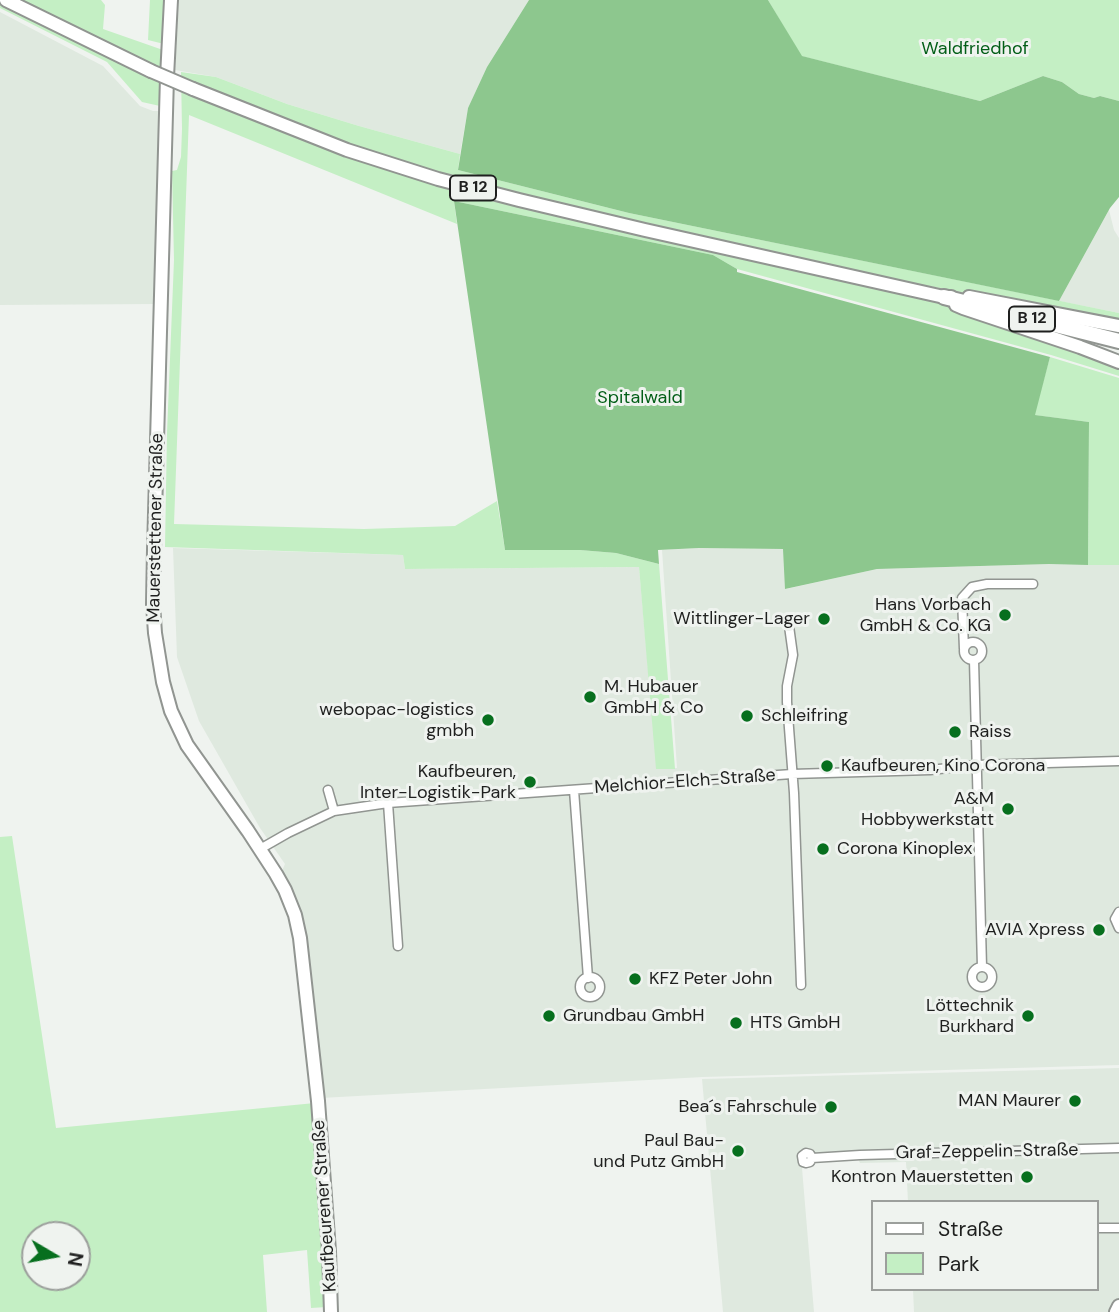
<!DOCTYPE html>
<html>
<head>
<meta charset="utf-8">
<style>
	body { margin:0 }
	#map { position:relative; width:1119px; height:1312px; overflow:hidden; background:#eff3ef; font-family:"DM Sans",sans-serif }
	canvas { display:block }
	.legend { position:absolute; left:871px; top:1200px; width:228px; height:91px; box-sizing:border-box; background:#eff3ef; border:2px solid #9c9f9c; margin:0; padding:9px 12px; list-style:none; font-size:21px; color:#1f201f }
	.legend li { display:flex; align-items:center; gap:14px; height:35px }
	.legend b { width:35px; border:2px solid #9c9f9c }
	.north { position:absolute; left:21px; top:1221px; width:70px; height:70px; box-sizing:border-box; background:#eff3ef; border:2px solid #9c9f9c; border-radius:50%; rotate:100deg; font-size:19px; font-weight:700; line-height:28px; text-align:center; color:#1f201f }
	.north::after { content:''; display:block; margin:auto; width:24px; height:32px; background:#076f1e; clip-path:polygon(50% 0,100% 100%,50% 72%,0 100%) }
</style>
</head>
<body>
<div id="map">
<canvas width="1119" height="1312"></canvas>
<ul class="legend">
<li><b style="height:9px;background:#fff"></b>Straße</li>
<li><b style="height:19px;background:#c4efc4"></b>Park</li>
</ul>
<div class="north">N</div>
</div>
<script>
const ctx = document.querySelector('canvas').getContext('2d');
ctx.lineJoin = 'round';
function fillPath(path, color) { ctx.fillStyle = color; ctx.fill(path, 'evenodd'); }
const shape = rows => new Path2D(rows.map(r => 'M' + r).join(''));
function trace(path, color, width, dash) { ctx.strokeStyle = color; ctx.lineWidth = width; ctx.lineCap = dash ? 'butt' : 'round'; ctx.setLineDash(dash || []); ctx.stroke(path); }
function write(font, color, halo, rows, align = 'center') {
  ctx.font = font + ' "DM Sans",sans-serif'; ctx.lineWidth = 6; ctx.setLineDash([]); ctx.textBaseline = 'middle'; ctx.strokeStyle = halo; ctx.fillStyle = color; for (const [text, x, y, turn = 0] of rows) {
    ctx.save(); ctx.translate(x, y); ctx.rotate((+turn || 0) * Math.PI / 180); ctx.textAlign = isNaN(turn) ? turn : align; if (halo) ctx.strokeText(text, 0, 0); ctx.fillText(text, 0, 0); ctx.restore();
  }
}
const built = shape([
	[179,0,529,0,487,67,468,108,460,154,359,126,287,104,216,77,175,70],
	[0,12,103,66,140,106,153,111,161,111,155,304,0,305],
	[1109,210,1114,230,1119,238,1119,313,1059,301],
	[173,548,403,555,405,569,639,567,657,769,677,768,662,550,699,548,784,549,786,589,877,569,1049,564,1119,565,1119,1065,703,1077,321,1098,290,887,282,871,285,864,260,828,199,721,177,657],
	[1119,1068,1119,1299,1113,1312,914,1312,913,1289,1096,1289,1096,1202,908,1202,906,1162,860,1163,857,1157,815,1159,811,1167,802,1168,814,1312,723,1312,702,1079]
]);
const green = shape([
	[18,0,101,0,105,5,103,29,163,50,160,106,142,102,107,62,0,8,0,1,150,75,152,64,112,47],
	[150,0,167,0,164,44,148,40],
	[768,0,1119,0,1119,101,1100,96,1094,98,1079,94,1062,82,1043,76,980,101,801,56],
	[181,72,216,77,287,104,359,126,460,154,458,170,629,213,1119,313,1119,322,918,284,749,249,346,153,802,270,943,303,962,312,1119,364,1119,376,1051,355,737,269,713,255,454,201,457,224,189,115,174,524,364,529,455,526,497,501,505,550,580,550,616,553,659,564,675,769,656,769,639,567,405,569,403,555,165,547,167,433,174,260,172,171,177,170,181,157,182,129],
	[1050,357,1119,378,1119,565,1088,565,1089,422,1034,415],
	[12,836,56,1128,315,1103,327,1307,311,1308,307,1250,263,1255,267,1312,0,1312,0,837],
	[35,1235,77,1235,77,1277,35,1277]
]);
const forest = shape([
	[529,0,768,0,802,56,980,101,1043,76,1062,82,1079,94,1094,98,1100,96,1119,101,1119,197,1110,208,1059,301,629,213,458,170,468,108,487,67],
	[454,201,713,255,737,269,737,272,1050,357,1035,415,1089,422,1088,565,1049,564,877,569,785,589,783,549,699,548,658,550,659,564,616,553,580,550,505,550]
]);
const street = shape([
	[789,626,793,655,787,686,787,702,794,793,801,985],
	'964 651a9 9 0 1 1 18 0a9 9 0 1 1-18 0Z',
	[964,649,962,598,972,587,987,584,1033,584],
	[974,660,982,967],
	[328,790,334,811],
	[574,790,588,978],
	[388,803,398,946],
	[260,849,288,833,334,811,388,803,792,774,930,770,976,765,1119,761],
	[1119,912,1115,919,1119,928],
	'972 977a10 10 0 1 1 20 0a10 10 0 1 1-20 0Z',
	'580 987a10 10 0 1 1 20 0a10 10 0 1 1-20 0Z',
	[812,1158,810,1154,806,1153,802,1156,803,1162,806,1163,810,1162,812,1158,860,1155,1119,1148],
	[1096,1228,1119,1228]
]);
const secondary = shape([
	[171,0,167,77,154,550,153,604,155,633,163,682,171,711,187,745,248,831,276,874,285,890,295,915,300,938,318,1101,329,1251,331,1312],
	[1116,1312,1119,1306]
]);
const primary = shape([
	[6,0,151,71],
	[193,89,347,150,438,179,519,200,645,230,944,297,951,297],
	[969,297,1119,326],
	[956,305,963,308,1080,347,1119,362]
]);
const highway = shape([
	[944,297,1119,341]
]);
const primaryBridge = shape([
	[151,71,193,89]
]);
const markers = [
	[1005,615,7,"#076f1e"],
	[824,619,7,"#076f1e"],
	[590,697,7,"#076f1e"],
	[747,716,7,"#076f1e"],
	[488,720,7,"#076f1e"],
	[955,732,7,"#076f1e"],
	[827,766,7,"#076f1e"],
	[530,782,7,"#076f1e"],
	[1008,809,7,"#076f1e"],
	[823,849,7,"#076f1e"],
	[1099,930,7,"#076f1e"],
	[635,979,7,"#076f1e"],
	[549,1016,7,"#076f1e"],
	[1028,1016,7,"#076f1e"],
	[736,1023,7,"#076f1e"],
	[1075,1101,7,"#076f1e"],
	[831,1107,7,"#076f1e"],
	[738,1151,7,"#076f1e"],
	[1027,1177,7,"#076f1e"]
];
const shields = [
	[473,188,46],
	[1032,319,46]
];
const shieldNames = [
	["B 12",473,188],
	["B 12",1032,319]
];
const parkNames = [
	["Waldfriedhof",975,49],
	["Spitalwald",640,398]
];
const streetNames = [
	["Mauerstettener Straße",156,528,-89],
	["Melchior-Elch-Straße",685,782,-4],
	["Graf-Zeppelin-Straße",987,1152,-1],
	["Kaufbeurener Straße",325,1206,-94]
];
const poiNames = [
	["Hans Vorbach",991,605],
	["GmbH & Co. KG",991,626],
	["Wittlinger-Lager",810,619],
	["M. Hubauer",604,687,"left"],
	["GmbH & Co",604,708,"left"],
	["webopac-logistics",474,710],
	["gmbh",474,731],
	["Schleifring",761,716,"left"],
	["Raiss",969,732,"left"],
	["Kaufbeuren, Kino Corona",841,766,"left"],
	["Kaufbeuren,",516,772],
	["Inter-Logistik-Park",516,793],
	["A&M",994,799],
	["Hobbywerkstatt",994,820],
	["Corona Kinoplex",837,849,"left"],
	["AVIA Xpress",1085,930],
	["KFZ Peter John",649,979,"left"],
	["Löttechnik",1014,1006],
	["Burkhard",1014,1027],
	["Grundbau GmbH",563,1016,"left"],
	["HTS GmbH",750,1023,"left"],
	["MAN Maurer",1061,1101],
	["Bea´s Fahrschule",817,1107],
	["Paul Bau-",724,1141],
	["und Putz GmbH",724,1162],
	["Kontron Mauerstetten",1013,1177]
];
fillPath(built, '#dfe9df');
fillPath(green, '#c4efc4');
fillPath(forest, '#8dc78e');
trace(street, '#919591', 11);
trace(secondary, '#919591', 16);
trace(primary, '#919591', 16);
trace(highway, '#919591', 18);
trace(street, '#fff', 8);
trace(secondary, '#fff', 12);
trace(primary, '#fff', 12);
trace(highway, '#fff', 14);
trace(primaryBridge, '#919591', 16, []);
trace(primaryBridge, '#fff', 12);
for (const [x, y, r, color] of markers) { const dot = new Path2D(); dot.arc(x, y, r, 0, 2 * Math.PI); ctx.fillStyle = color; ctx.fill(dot); trace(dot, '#eff3ef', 2.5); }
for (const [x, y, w] of shields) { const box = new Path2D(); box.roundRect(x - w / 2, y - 12.5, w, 25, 5); ctx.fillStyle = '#eff3ef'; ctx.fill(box); trace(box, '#1f201f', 2); }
write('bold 16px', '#1f201f', null, shieldNames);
write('18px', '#025e17', '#eff3ef', parkNames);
write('18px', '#1f201f', '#eff3ef', streetNames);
write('18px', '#1f201f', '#eff3ef', poiNames, 'right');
</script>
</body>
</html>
